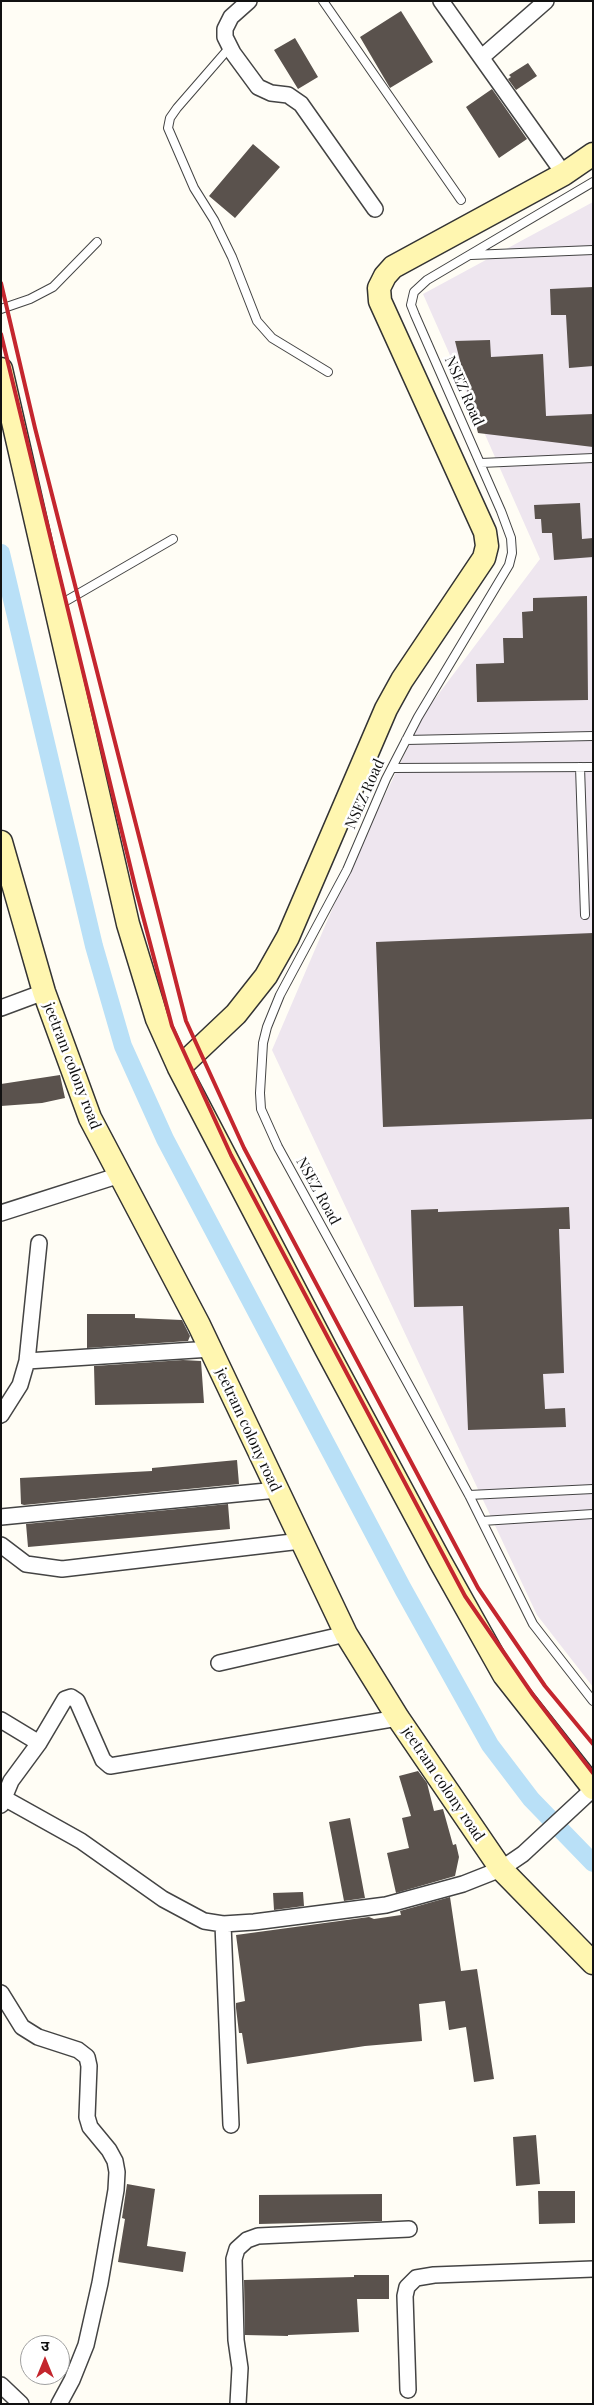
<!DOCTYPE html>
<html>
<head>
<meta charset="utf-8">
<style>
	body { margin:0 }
	#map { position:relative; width:594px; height:2405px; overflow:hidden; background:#fffdf5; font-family:"Playfair Display","Noto Sans Devanagari",serif }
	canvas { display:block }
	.frame { position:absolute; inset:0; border:2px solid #111; pointer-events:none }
	.north { position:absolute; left:20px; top:2335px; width:50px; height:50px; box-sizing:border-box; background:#fff; border:1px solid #a0a0a0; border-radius:50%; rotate:0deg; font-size:14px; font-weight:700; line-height:20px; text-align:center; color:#111 }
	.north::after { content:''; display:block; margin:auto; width:18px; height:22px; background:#c4262e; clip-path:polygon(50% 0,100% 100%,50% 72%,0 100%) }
</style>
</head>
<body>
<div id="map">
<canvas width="594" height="2405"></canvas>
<div class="frame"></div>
<div class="north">उ</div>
</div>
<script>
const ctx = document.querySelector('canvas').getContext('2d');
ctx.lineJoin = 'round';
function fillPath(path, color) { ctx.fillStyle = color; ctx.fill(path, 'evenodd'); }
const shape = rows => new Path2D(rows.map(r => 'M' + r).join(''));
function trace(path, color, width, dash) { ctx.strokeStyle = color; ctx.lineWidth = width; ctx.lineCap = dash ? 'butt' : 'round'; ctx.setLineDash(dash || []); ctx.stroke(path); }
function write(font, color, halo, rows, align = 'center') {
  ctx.font = font + ' "Playfair Display",serif'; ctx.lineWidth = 5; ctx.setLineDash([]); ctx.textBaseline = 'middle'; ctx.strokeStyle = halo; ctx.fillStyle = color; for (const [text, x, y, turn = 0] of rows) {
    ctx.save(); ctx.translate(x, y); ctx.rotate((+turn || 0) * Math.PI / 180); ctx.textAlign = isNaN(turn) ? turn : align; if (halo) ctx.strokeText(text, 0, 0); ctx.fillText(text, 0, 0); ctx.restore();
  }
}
const industrial = shape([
	[593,202,593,1687,537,1615,272,1050,349,870,425,712,540,559,423,294]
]);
const canal = shape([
	[1,553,94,946,123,1046,165,1139,403,1589,490,1745,531,1799,593,1863]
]);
const building = shape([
	[401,11,433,62,390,88,360,37],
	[295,38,318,77,298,89,274,50],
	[528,63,537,76,516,90,508,79,511,77,509,75],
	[492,89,527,139,499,158,466,107],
	[253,144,280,167,235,218,209,196],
	[593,287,593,366,569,368,566,315,551,315,550,289],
	[490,340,491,357,543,354,546,416,593,414,593,447,478,433,455,341],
	[580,503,582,539,593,538,593,557,554,560,552,533,542,533,541,519,535,519,534,505],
	[587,596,588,700,477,702,476,664,504,663,503,638,523,638,522,612,533,611,533,598],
	[593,933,593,1119,383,1127,376,942],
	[60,1075,65,1098,42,1103,1,1106,1,1084],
	[569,1207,570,1229,559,1229,564,1373,543,1374,545,1409,565,1408,566,1427,468,1430,463,1306,414,1307,411,1210,438,1209,438,1212],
	[87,1314,135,1314,135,1318,182,1320,190,1336,188,1341,87,1348],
	[183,1360,201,1361,204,1403,95,1405,94,1366],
	[237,1460,239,1484,24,1505,21,1504,20,1478,152,1471,152,1468],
	[228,1504,230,1529,28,1547,26,1524],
	[418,1771,427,1783,434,1811,443,1809,453,1845,456,1844,459,1857,455,1876,396,1893,387,1853,409,1848,402,1818,411,1816,399,1776],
	[350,1818,365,1898,344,1901,329,1822],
	[303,1892,304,1906,274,1910,273,1893],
	[450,1897,461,1971,477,1969,494,2079,474,2082,466,2027,449,2030,445,2001,419,2004,422,2041,365,2046,247,2064,242,2033,239,2033,236,2008,236,2003,245,2001,236,1935,369,1917,374,1919,401,1915,400,1911],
	[536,2135,540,2184,516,2186,513,2137],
	[127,2184,155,2189,147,2246,186,2252,183,2272,118,2262,125,2219,122,2218],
	[538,2191,575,2191,575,2223,539,2224],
	[382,2194,382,2221,259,2224,259,2195],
	[354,2275,389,2275,389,2299,357,2299,359,2332,288,2335,288,2336,245,2335,244,2280,354,2277]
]);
const lane = shape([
	[323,1,461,200],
	[230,47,177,108,170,118,168,128,194,188,214,220,232,257,257,321,272,338,328,372],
	[593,182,427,280,414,292,411,305,415,315,501,511,511,538,512,553,509,565,418,717,386,779,347,870,280,995,267,1027,263,1043,260,1093,261,1109,278,1147,469,1495,533,1624,593,1701],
	[471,255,593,250],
	[1,309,30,299,53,287,97,242],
	[481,463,593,458],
	[59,605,173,539],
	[406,740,593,736],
	[580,767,585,915],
	[392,768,593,767],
	[469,1495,593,1489],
	[482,1521,593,1514]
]);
const street = shape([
	[249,1,231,17,225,29,225,37,233,53,258,87,271,93,288,95,301,104,375,209],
	[441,1,564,174],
	[482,57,546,1],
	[1,1008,44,992],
	[1,1213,120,1175],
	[27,1361,211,1349],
	[1,1415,20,1385,27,1361,39,1243],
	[1,1517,277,1490],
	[1,1545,26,1564,62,1569,301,1541],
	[219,1663,346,1634],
	[1,1720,39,1743],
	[4,1798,81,1841,163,1899,204,1921,223,1924,231,2125],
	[1,1805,11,1781,39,1743,65,1699,71,1697,77,1701,103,1760,110,1766,398,1718],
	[223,1924,254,1922,386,1905,463,1884,501,1869,523,1854,593,1789],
	[1,1993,22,2027,38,2037,78,2050,87,2057,89,2066,87,2117,90,2127,109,2150,115,2161,117,2172,116,2190,100,2283,86,2345,72,2380,59,2404],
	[1,2385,21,2404],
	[408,2390,405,2296,407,2287,416,2278,434,2275,593,2269],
	[238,2404,240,2368,236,2340,234,2259,237,2249,247,2240,258,2236,409,2229]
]);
const secondary = shape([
	[1,369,128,924,157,1019,179,1068,326,1349,440,1561,504,1675,593,1788],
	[1,842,44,992,90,1118,199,1325,346,1634,398,1718,501,1869,593,1963],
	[179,1068,236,1014,266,976,288,937,386,709,402,680,484,558,487,546,485,532,380,301,379,288,385,276,393,267,564,174,593,154]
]);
const rail = shape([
	[1,283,35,428,186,1021,244,1148,478,1588,545,1686,593,1744],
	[1,334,136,890,172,1026,231,1155,465,1596,533,1695,593,1773]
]);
const streetNames = [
	["NSEZ Road",464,391,66],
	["NSEZ Road",365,794,-66],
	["jeetram colony road",72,1066,69],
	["NSEZ Road",318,1191,61],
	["jeetram colony road",248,1430,65],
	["jeetram colony road",443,1784,56]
];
fillPath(industrial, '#eee6ef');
trace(canal, '#b9e0f7', 18);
fillPath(building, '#5a524d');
trace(lane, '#444', 10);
trace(street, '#444', 18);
trace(secondary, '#333', 25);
trace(lane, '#fff', 8);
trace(street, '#fff', 15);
trace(secondary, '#fff6b0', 22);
trace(rail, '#c4262e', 4);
write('15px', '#111', '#fff', streetNames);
</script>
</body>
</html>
